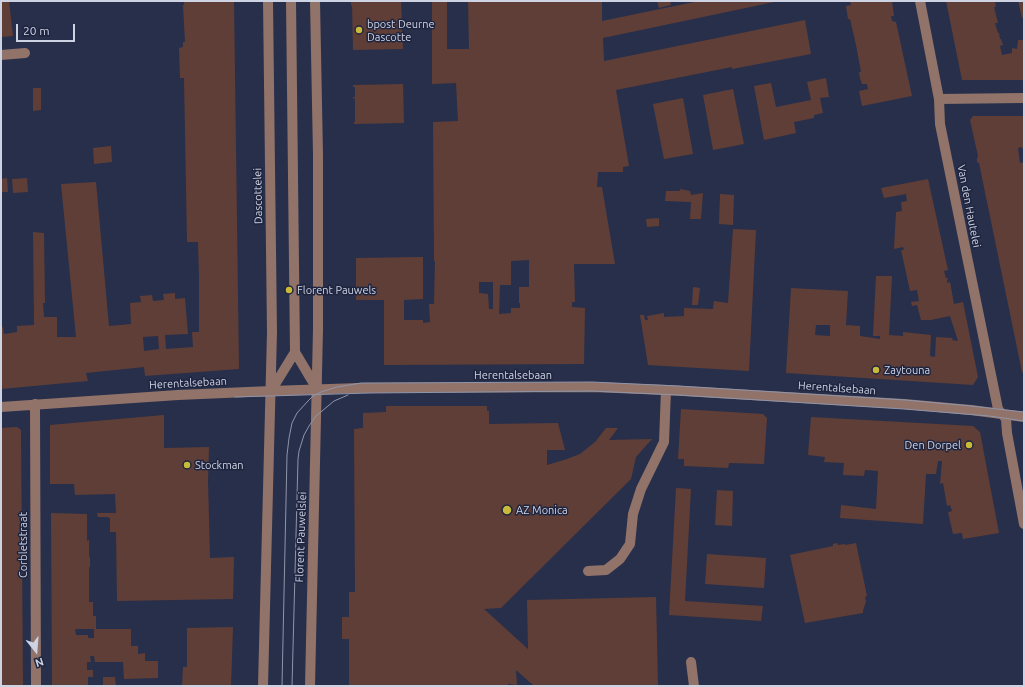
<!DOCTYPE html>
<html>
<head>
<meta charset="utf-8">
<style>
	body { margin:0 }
	#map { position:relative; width:1025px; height:687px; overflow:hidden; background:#282f4a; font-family:Ubuntu,sans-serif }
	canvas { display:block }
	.frame { position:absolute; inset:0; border:2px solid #ced3e4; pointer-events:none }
	.north { position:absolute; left:16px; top:631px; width:40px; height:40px; -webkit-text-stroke:3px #1f253f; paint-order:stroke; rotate:163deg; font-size:11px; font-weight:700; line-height:16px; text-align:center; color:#ced3e4 }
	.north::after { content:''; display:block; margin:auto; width:14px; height:18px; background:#ced3e4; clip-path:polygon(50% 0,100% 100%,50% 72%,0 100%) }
	.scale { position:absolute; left:16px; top:24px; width:59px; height:18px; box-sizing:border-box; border:2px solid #ced3e4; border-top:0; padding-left:5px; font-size:12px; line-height:14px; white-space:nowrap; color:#ced3e4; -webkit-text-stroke:3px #1f253f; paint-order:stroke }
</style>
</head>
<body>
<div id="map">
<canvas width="1025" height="687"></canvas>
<div class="frame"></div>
<div class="north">N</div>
<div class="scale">20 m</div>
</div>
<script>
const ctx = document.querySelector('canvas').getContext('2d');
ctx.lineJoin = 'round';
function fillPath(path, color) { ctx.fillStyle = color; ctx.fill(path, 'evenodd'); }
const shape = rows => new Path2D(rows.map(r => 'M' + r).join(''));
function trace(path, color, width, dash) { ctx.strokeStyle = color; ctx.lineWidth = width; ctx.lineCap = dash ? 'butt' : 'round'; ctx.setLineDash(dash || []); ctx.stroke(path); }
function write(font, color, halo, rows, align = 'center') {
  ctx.font = font + ' Ubuntu,sans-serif'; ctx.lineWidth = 3; ctx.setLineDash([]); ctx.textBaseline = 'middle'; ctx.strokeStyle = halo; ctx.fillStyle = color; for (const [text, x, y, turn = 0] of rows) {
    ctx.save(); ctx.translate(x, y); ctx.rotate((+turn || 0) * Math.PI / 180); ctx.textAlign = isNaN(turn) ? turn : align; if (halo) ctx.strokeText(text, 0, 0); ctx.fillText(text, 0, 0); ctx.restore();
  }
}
const building = shape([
	[1,1,9,1,13,36,1,37],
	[184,1,234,1,239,369,145,376,144,367,86,373,88,381,1,389,1,328,3,327,4,334,17,332,17,326,34,325,33,232,44,233,45,303,43,303,44,317,57,317,57,337,76,337,61,184,96,182,109,326,131,324,130,303,141,302,140,296,152,295,153,301,164,300,163,294,175,293,175,299,185,298,188,334,165,335,166,349,193,347,192,332,199,332,199,275,198,242,187,242,184,78,180,78,179,48,183,47,183,42,185,42,183,5,184,5],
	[158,336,159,349,144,351,143,337],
	[351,1,401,1,403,49,353,50,352,5,351,6],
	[432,1,447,1,447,49,469,49,468,1,602,1,602,21,699,1,779,1,603,38,604,61,805,20,811,54,732,69,732,67,616,90,629,166,623,167,623,172,598,172,597,187,602,187,615,264,574,264,575,302,572,302,572,307,585,308,584,364,384,365,384,300,356,300,356,258,423,257,423,299,404,300,404,320,423,320,423,323,430,322,429,304,434,304,435,261,434,261,433,122,458,121,456,83,432,84],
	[529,260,529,287,519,287,519,303,520,303,520,308,511,308,511,313,499,314,500,285,511,285,511,261],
	[479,282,493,282,493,309,489,309,488,294,479,293],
	[657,1,670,1,671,5,659,8],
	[850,1,892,1,894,16,891,16,892,21,896,22,912,96,862,106,859,91,868,89,867,84,862,84,860,78,859,72,861,72,856,45,850,19,848,19,846,6,851,5],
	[946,1,995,1,996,7,994,7,998,23,995,23,998,33,999,33,1000,39,1001,39,1003,45,1000,46,1002,55,1012,53,1012,48,1017,49,1018,40,1024,40,1024,80,962,80],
	[1018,1,1024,1,1024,17,1022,18],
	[826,78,829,97,820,98,823,113,814,115,814,118,794,122,796,133,764,140,754,86,771,83,776,107,811,100,807,82],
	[403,84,404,123,354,124,354,122,355,122,355,98,353,99,353,97,355,97,355,87,353,87,353,85],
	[33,88,41,88,41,110,33,111],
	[733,89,744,144,713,150,703,95],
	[683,98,693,154,664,159,653,104],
	[973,116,1024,116,1024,148,1022,149,1022,147,1018,148,1020,163,1024,162,1024,375,1022,372,979,163,977,162,977,158,978,156,970,120],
	[111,146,112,162,94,164,93,148],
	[7,178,8,192,1,192,1,179],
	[27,178,28,192,13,193,12,179],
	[928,179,948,270,944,271,946,278,948,278,948,279,947,280,947,283,950,282,954,304,963,302,978,377,973,385,786,373,791,288,848,291,846,325,860,326,860,336,880,339,880,336,873,336,876,276,892,276,889,335,903,336,903,332,931,335,930,356,935,357,936,337,953,338,952,340,958,341,950,316,931,320,921,320,917,305,912,306,911,302,919,301,917,290,910,291,901,250,904,250,903,247,894,249,896,212,902,211,901,202,907,201,906,194,884,198,881,188],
	[816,325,830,325,830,336,815,335],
	[680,189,690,191,691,195,703,193,701,219,690,219,691,202,665,201,666,191,680,191],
	[720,194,734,195,733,225,719,224],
	[659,218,659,226,647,227,646,219],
	[733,229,756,230,749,371,648,365,640,315,644,315,645,320,648,320,647,316,664,313,664,317,684,316,684,308,713,309,714,301,728,303],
	[693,287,700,288,698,305,692,305],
	[386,406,487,406,487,411,489,411,489,424,558,423,565,450,547,450,547,465,567,459,580,454,595,442,606,428,618,428,609,440,652,439,636,457,631,479,501,608,484,609,528,649,527,600,656,597,658,686,534,686,516,670,517,685,508,684,508,686,349,686,349,639,342,639,342,617,349,617,349,592,355,592,354,429,363,428,363,413,386,412],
	[681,409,763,414,767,418,764,464,729,463,728,468,684,466,684,459,678,459],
	[164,415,164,448,209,447,208,481,210,558,234,557,233,599,117,601,116,532,110,532,110,518,109,518,108,517,98,517,97,513,116,513,115,494,75,495,74,484,50,484,50,425],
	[811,417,973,426,980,432,999,533,963,539,962,533,953,534,948,512,952,511,950,505,947,506,943,483,940,484,942,461,938,461,936,474,926,474,923,524,840,518,841,505,876,509,878,471,865,470,864,476,843,475,844,463,824,462,825,457,808,455],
	[17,427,21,430,23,686,1,686,1,428],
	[676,488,691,489,685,601,763,606,761,621,669,615],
	[717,490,733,491,732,526,715,525],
	[51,513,87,514,87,541,89,540,89,557,90,557,90,567,89,567,89,602,93,602,93,616,96,616,96,629,131,629,131,646,138,646,138,654,145,653,145,661,158,661,158,678,124,679,123,662,95,662,94,656,90,656,91,662,87,662,87,670,93,670,93,677,88,677,88,686,52,686],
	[75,629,94,629,94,638,88,638,88,635,76,635],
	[837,543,838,545,845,544,845,545,856,543,867,596,865,597,866,601,863,611,863,613,805,623,790,555,833,546,833,544],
	[707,554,766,558,764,588,705,584],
	[233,627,231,686,182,686,183,667,187,667,187,628],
	[103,677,115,677,116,686,103,686]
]);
const minor = shape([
	[291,1,295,352,317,389],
	[920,1,939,99,940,124,998,409,1006,419,1007,433,1024,524],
	[1,55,25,53],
	[939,99,1024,98],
	[271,391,295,352],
	[35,404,36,686],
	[1,407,178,395,271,391,359,388,592,387,666,390,904,404,971,410,1024,417],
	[588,571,606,570,620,559,630,544,633,514,641,489,664,442,666,390],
	[691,662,694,686],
	[263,686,272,332,268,1],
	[310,686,318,329,318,155,315,1]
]);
const tram = shape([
	[235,397,370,393,592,391,678,395,904,409,989,416,1024,421],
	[282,686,287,455,289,438,292,423,297,413,308,401,313,396,321,392,337,387,361,383,592,382,679,386,905,400,971,406,1024,412],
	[292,686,298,459,299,451,304,435,309,426,316,416,334,401,348,395]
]);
const markers = [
	[359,30,4,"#caba39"],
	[289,290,4,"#caba39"],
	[876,370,4,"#caba39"],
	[969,445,4,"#caba39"],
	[187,465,4,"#caba39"],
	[507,510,5,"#caba39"]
];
const poiNames = [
	["bpost Deurne",367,24],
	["Dascotte",367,37],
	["Florent Pauwels",297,290],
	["Zaytouna",884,370],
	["Den Dorpel",961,445,"right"],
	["Stockman",195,465],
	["AZ Monica",516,510]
];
const streetNames = [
	["Dascottelei",258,196,-91],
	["Van den Hautelei",969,206,79],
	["Herentalsebaan",513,375],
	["Herentalsebaan",188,383,-3],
	["Herentalsebaan",837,388,4],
	["Florent Pauwelslei",301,537,-88],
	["Corbletstraat",23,545,-90]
];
fillPath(building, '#5f3e37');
trace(minor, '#91736a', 10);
trace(tram, '#8f95aa', 1);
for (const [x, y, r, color] of markers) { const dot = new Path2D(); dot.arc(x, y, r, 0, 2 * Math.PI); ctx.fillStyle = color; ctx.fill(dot); trace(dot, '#1f253f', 1.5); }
write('11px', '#ced3e4', '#1f253f', poiNames, 'left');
write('11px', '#ced3e4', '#1f253f', streetNames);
</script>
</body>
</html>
